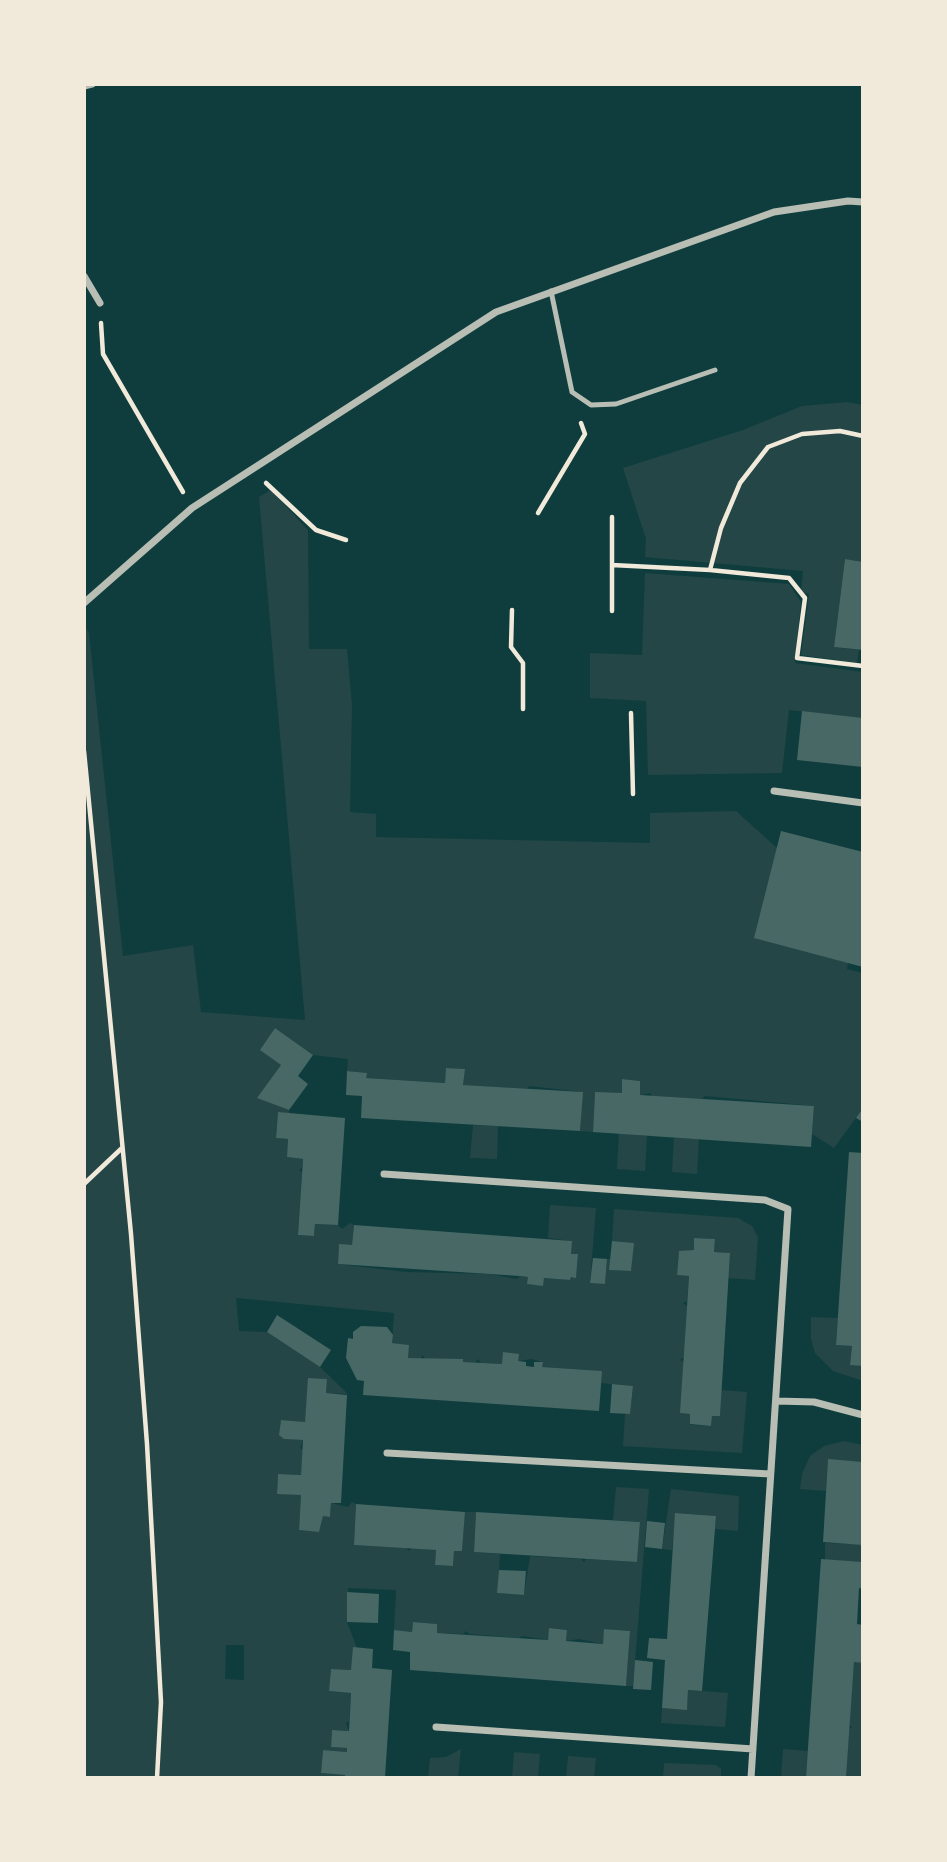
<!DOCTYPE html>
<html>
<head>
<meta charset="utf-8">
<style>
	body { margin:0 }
	#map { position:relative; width:947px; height:1862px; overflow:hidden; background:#0f3d3e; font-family:"Asap Condensed",sans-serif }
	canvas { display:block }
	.frame { position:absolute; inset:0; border:86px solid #f1e9da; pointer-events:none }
</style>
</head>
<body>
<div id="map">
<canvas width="947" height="1862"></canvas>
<div class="frame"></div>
</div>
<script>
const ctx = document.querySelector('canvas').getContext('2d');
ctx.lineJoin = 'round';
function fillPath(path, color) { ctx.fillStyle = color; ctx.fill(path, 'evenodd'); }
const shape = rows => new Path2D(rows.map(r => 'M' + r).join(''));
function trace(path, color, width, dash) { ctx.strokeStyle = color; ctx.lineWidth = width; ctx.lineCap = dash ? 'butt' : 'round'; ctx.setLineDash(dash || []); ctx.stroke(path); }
const green = shape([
	[847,402,863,405,863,562,845,559,834,647,859,650,857,663,801,655,809,594,801,592,803,571,645,557,646,539,623,468,743,430,802,406],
	[271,490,308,530,309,649,347,649,352,705,350,812,376,814,376,837,650,843,650,813,736,811,777,848,848,963,847,969,863,973,863,1108,834,1148,812,1134,814,1106,705,1096,702,1099,652,1096,650,1093,640,1095,640,1081,623,1079,622,1093,595,1093,593,1132,580,1131,582,1092,529,1086,527,1089,463,1085,464,1069,447,1068,445,1083,366,1078,366,1073,347,1071,348,1059,313,1055,275,1028,261,1050,281,1065,258,1098,289,1110,289,1113,278,1113,276,1138,288,1139,287,1157,303,1159,302,1168,299,1170,302,1172,298,1235,314,1236,315,1224,338,1225,342,1229,350,1223,354,1225,352,1245,339,1245,338,1264,406,1272,489,1274,517,1279,520,1276,528,1277,528,1284,542,1285,544,1278,570,1280,571,1277,576,1277,578,1255,571,1254,571,1241,548,1238,550,1205,596,1208,590,1282,605,1284,607,1259,610,1259,610,1270,631,1271,633,1243,612,1241,614,1209,738,1218,752,1226,758,1237,755,1280,728,1278,730,1253,714,1252,715,1239,695,1238,694,1250,679,1252,677,1275,689,1276,687,1301,683,1303,687,1306,684,1357,680,1360,684,1362,681,1413,690,1414,690,1425,711,1426,712,1416,720,1416,721,1390,747,1392,742,1453,623,1446,625,1414,630,1414,633,1386,601,1383,601,1371,542,1367,542,1362,531,1359,502,1364,481,1363,478,1359,475,1363,463,1362,463,1359,426,1359,422,1355,421,1359,408,1358,408,1345,392,1343,394,1313,236,1298,239,1331,267,1332,320,1367,348,1394,326,1393,327,1379,309,1378,305,1422,281,1420,280,1435,284,1439,303,1440,300,1448,303,1450,301,1475,278,1474,277,1493,301,1495,299,1530,319,1532,323,1516,330,1517,331,1503,348,1507,352,1502,356,1504,354,1545,406,1548,409,1551,412,1548,436,1550,435,1565,453,1566,454,1551,462,1551,465,1512,476,1512,474,1552,500,1554,498,1593,524,1595,530,1556,581,1559,584,1562,586,1559,637,1562,640,1522,613,1520,616,1487,649,1489,633,1686,626,1686,630,1631,605,1629,603,1644,579,1639,566,1641,567,1630,550,1628,548,1640,522,1636,519,1638,469,1634,466,1631,463,1634,437,1633,437,1624,413,1622,412,1632,394,1630,396,1590,348,1588,347,1622,357,1648,351,1670,331,1669,329,1691,351,1693,349,1721,346,1723,349,1731,332,1730,331,1747,347,1748,347,1752,323,1750,321,1773,345,1775,345,1778,84,1778,84,625,89,633,123,956,193,945,201,1012,305,1020,259,497],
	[226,1645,244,1645,244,1680,225,1679],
	[645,573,789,584,801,602,795,663,863,672,863,718,789,710,782,773,648,775,646,701,590,698,590,653,642,655],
	[473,1125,498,1126,497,1159,470,1158],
	[619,1133,647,1136,645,1171,617,1169],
	[674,1138,699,1139,697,1174,672,1172],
	[811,1317,838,1318,836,1345,852,1346,850,1364,863,1366,863,1381,833,1371,815,1353,811,1339],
	[844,1441,863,1445,863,1462,828,1460,826,1491,800,1489,802,1474,810,1456,824,1446],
	[671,1489,739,1496,738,1531,715,1529,716,1516,676,1513,672,1550,662,1549],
	[825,1543,863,1544,863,1562,825,1560],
	[854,1662,863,1663,863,1778,846,1778,849,1729,852,1727,849,1725],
	[688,1690,728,1693,725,1727,661,1723,662,1708,687,1709],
	[461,1749,458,1778,428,1778,430,1758,446,1757],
	[783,1749,808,1751,806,1777,815,1778,781,1778],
	[514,1752,540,1754,538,1778,512,1778],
	[568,1756,596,1758,594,1778,566,1778],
	[664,1763,716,1765,721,1769,721,1778,663,1778]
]);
const building = shape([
	[845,559,863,562,863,650,834,647],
	[802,711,863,718,863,767,797,760],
	[781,831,863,852,863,967,754,938],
	[275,1028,313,1055,298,1076,308,1084,289,1110,257,1098,281,1065,260,1050],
	[446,1068,465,1069,463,1085,583,1092,580,1131,361,1118,362,1096,346,1095,347,1071,367,1073,366,1078,445,1083],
	[622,1079,640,1081,640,1095,814,1106,811,1147,593,1132,595,1092,622,1093],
	[863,1108,863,1122,856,1118],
	[278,1112,345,1118,338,1225,315,1224,314,1236,298,1235,303,1159,287,1157,288,1139,276,1138],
	[849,1152,863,1153,863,1366,850,1365,852,1346,836,1345],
	[354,1225,572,1241,571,1254,578,1254,576,1278,571,1277,570,1280,544,1278,543,1286,527,1284,528,1277,520,1276,338,1264,339,1244,352,1245],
	[694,1238,715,1239,714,1252,730,1253,720,1416,712,1416,711,1426,690,1424,690,1414,680,1413,689,1276,677,1275,679,1251,694,1250],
	[612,1241,634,1243,631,1271,609,1270],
	[593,1258,607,1259,605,1284,590,1283],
	[277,1315,331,1350,320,1367,267,1332],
	[361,1326,387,1327,393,1335,392,1343,409,1345,408,1358,463,1359,463,1362,502,1364,503,1352,519,1354,518,1361,526,1362,526,1366,534,1367,534,1362,543,1362,542,1367,602,1371,599,1411,363,1395,364,1381,357,1380,346,1358,348,1338,353,1339,353,1332],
	[308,1378,327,1379,326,1393,347,1395,341,1503,331,1503,330,1517,323,1516,319,1532,299,1530,301,1495,277,1494,278,1474,301,1475,303,1440,284,1439,279,1435,281,1420,305,1422],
	[612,1384,633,1386,630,1414,610,1413],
	[828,1459,863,1462,863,1545,823,1542],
	[356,1504,465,1512,462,1551,454,1551,453,1566,435,1565,436,1550,354,1545],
	[476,1512,640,1522,637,1562,474,1552],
	[675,1513,716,1516,702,1691,688,1690,687,1710,662,1708,665,1660,647,1658,649,1638,667,1639],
	[647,1521,665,1523,662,1549,645,1547],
	[821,1559,863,1562,863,1589,859,1588,857,1624,863,1625,863,1663,854,1662,846,1778,806,1777],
	[499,1570,526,1571,524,1595,497,1593],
	[347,1592,379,1594,378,1623,347,1622],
	[413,1622,437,1624,437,1633,548,1640,549,1628,567,1630,566,1641,603,1644,604,1629,630,1631,626,1686,410,1670,410,1652,393,1650,394,1630,412,1632],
	[353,1647,373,1649,372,1668,392,1670,385,1777,345,1778,345,1775,321,1773,323,1750,347,1752,347,1748,331,1747,332,1730,349,1731,351,1693,329,1691,331,1669,351,1670],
	[635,1660,653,1662,651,1690,633,1689]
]);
const path = shape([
	[101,323,103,354,183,492],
	[266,483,316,530,346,540],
	[538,513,585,434,581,423],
	[612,517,612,611],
	[612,565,710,570,789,578,805,598,797,658,863,666],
	[710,570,721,528,740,483,768,447,802,434,840,431,863,436],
	[512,610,511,647,523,663,523,709],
	[631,713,633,794],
	[84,751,131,1234,147,1444,161,1702,157,1778],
	[84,1184,122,1148]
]);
const service = shape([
	[551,291,572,392,591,405,616,404,715,370]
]);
const minor = shape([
	[84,86,92,84],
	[84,276,100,303],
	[84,603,192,508,496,312,774,212,848,201,863,202],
	[774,791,863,803],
	[384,1174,765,1200,788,1209,751,1778],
	[777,1401,814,1402,863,1415],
	[387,1453,770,1474],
	[436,1727,753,1749]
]);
fillPath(green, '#244646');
fillPath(building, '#486865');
trace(path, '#f1e9da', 4.5);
trace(service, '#b8beb3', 5);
trace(minor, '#b8beb3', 7);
</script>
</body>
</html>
